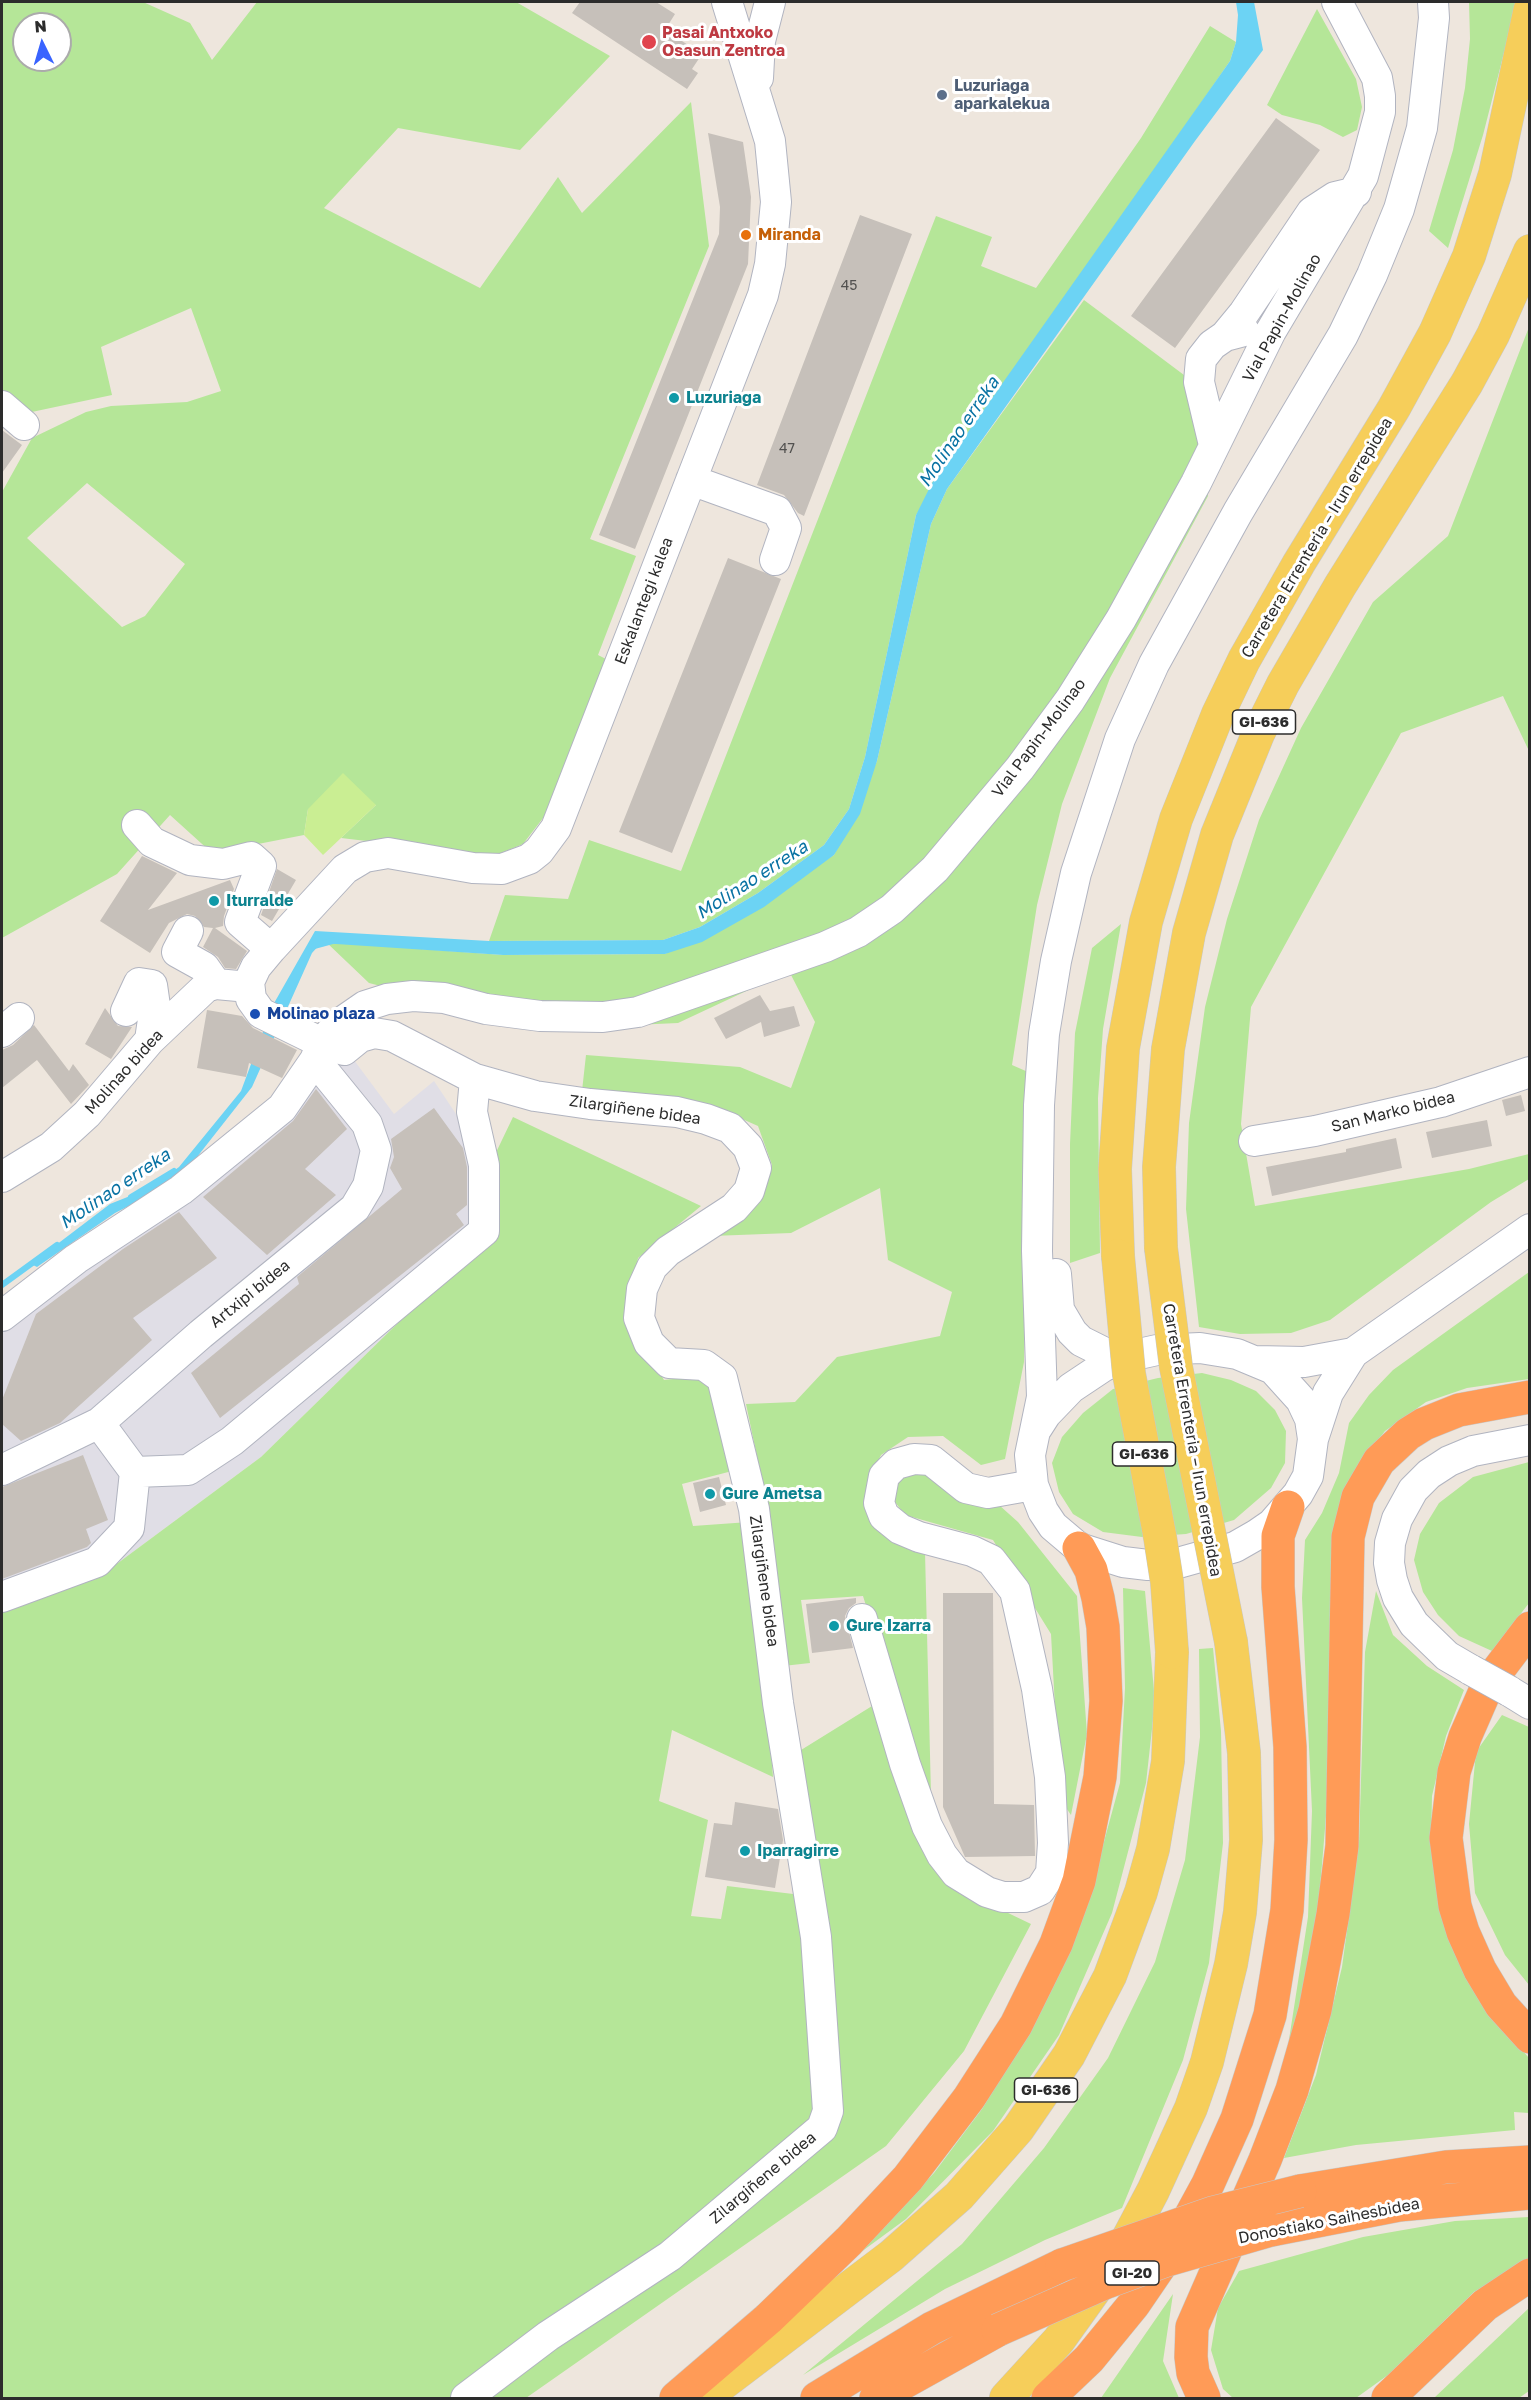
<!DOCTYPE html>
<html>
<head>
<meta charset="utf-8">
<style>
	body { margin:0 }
	#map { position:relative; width:1531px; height:2400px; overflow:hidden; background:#eee6dd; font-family:"Golos Text",sans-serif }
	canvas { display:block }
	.frame { position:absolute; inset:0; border:3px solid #2c2c2c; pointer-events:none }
	.north { position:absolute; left:12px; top:12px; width:60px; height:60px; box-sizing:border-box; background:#fff; border:2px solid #ababab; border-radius:50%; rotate:355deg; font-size:16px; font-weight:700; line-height:24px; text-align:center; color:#2c2c2c }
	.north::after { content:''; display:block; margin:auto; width:21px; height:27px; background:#3963ff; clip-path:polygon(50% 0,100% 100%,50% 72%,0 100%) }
</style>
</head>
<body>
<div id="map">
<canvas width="1531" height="2400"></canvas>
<div class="frame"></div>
<div class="north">N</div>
</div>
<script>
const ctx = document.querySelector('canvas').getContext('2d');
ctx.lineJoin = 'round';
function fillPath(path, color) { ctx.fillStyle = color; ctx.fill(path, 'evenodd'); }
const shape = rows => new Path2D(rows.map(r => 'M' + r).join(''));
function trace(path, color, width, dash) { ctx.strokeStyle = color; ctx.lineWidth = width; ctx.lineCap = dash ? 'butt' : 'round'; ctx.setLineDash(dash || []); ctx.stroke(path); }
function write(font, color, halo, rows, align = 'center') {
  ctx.font = font + ' "Golos Text",sans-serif'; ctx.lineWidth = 6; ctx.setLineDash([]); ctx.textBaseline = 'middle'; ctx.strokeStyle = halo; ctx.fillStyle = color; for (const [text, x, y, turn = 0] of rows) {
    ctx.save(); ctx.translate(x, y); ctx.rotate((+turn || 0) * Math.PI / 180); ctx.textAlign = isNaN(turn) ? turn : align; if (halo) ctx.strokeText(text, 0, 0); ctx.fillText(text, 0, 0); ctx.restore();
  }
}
const industrial = shape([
	[348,1052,394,1114,434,1081,490,1165,491,1232,261,1457,118,1563,2,1605,2,1300]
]);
const green = shape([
	[2,2,143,2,190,23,212,60,257,2,516,2,610,56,520,150,398,128,324,208,480,288,558,177,582,213,691,102,709,246,590,539,636,556,598,655,608,660,550,809,523,844,494,856,341,838,376,805,308,809,304,835,212,853,170,815,117,874,2,938,2,492,32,438,86,412,111,406,187,402,221,391,191,308,101,347,112,395,27,413,2,392],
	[24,24,60,24,60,60,24,60],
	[87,483,185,564,145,616,122,627,27,538],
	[1469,2,1517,2,1483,135,1448,248,1429,231,1453,150,1465,88,1470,39],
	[1317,9,1356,79,1362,107,1357,130,1343,137,1320,125,1282,115,1267,105],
	[1210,26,1236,42,1230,61,916,515,865,757,849,809,824,845,758,893,700,927,663,940,489,941,505,895,568,899,589,840,681,871,936,216,992,237,981,266,1036,288,1141,138],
	[1084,300,1200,387,1208,496,1110,678,1062,804,1037,905,1012,1065,1028,1072,1024,1362,1005,1459,981,1465,943,1436,908,1437,881,1455,869,1480,925,1552,931,1795,958,1889,1031,1924,964,2051,886,2146,526,2398,2,2398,2,1605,118,1563,261,1457,491,1232,490,1165,513,1117,701,1206,638,1258,628,1319,664,1380,700,1376,715,1386,736,1470,682,1484,693,1526,749,1522,760,1605,773,1777,672,1730,659,1801,708,1820,691,1916,721,1919,727,1886,818,1897,793,1755,893,1693,863,1596,801,1600,810,1663,783,1666,764,1490,746,1404,795,1402,837,1357,940,1336,952,1292,888,1260,880,1188,791,1233,712,1236,757,1201,772,1165,758,1126,713,1106,582,1091,586,1055,740,1067,791,1088,815,1022,789,971,678,1023,590,1027,493,1015,369,983,326,942,503,955,665,954,834,855,877,761,931,524,947,489],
	[1529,327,1529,751,1503,696,1401,733,1251,1007,1241,1124,1255,1206,1469,1169,1529,1154,1529,1179,1491,1202,1330,1320,1291,1333,1240,1334,1199,1327,1186,1209,1189,1123,1205,1007,1227,919,1259,820,1301,728,1373,602,1448,536],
	[1121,924,1103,1029,1098,1098,1100,1253,1070,1263,1070,1144,1075,1033,1092,948],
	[1529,1272,1529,1379,1467,1388,1426,1402,1385,1431,1355,1470,1316,1936,1284,2072,1308,1917,1312,1811,1302,1598,1305,1540,1322,1513,1339,1473,1349,1423,1369,1395,1393,1370],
	[1202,1373,1231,1380,1256,1391,1275,1410,1286,1431,1285,1463,1271,1488,1234,1520,1186,1534,1142,1537,1103,1532,1073,1514,1059,1492,1052,1463,1062,1437,1083,1413,1113,1389,1158,1378],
	[1529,1462,1529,1603,1492,1651,1459,1636,1438,1615,1423,1592,1414,1560,1420,1534,1439,1503,1473,1477],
	[920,1471,999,1505,1018,1522,1077,1596,1087,1734,1071,1815,1060,1799,1051,1634,993,1540,905,1515,895,1502,895,1487,903,1477],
	[1123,1588,1145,1591,1155,1702,1146,1783,1112,1913,1059,2035,993,2131,906,2219,842,2266,934,2173,982,2109,1033,2023,1088,1900,1120,1783,1125,1688],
	[1376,1591,1393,1635,1427,1666,1464,1690,1446,1736,1432,1796,1431,1846,1487,2010,1529,2058,1529,2113,1514,2112,1515,2130,1356,2145,1284,2158,1316,2075,1342,1967,1359,1843,1365,1652],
	[1213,1648,1221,1731,1223,1843,1209,1963,1183,2060,1122,2208,1045,2240,945,2289,803,2375,962,2244,1044,2148,1108,2058,1155,1962,1185,1860,1200,1737,1199,1649],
	[1502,1715,1529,1727,1529,1985,1505,1955,1475,1893,1469,1824,1476,1752],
	[1529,2217,1529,2259,1474,2292,1388,2375,1356,2398,1233,2398,1223,2389,1211,2350,1218,2308,1239,2271,1363,2237,1455,2221],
	[1173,2294,1163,2361,1179,2398,1101,2398],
	[1529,2308,1529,2391,1519,2398,1434,2398]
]);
const pitch = shape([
	[343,773,376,805,323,855,304,835,308,809]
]);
const water = shape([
	[1236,2,1254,2,1263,50,1195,141,947,489,931,524,877,761,860,814,834,855,764,907,702,942,665,954,503,955,321,943,312,953,252,1087,186,1171,164,1188,115,1213,37,1267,31,1264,110,1204,150,1188,179,1167,241,1091,273,1005,315,931,489,941,663,940,700,927,758,893,824,845,849,809,865,757,916,515,932,483,1230,61,1236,42,1238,15]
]);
const stream = shape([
	[314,946,336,940],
	[131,1197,174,1171],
	[2,1285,57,1245]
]);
const building = shape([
	[580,2,656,2,675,14,665,30,702,54,692,69,698,73,687,89,572,13],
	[1276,118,1320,150,1175,348,1131,316],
	[708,133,743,142,751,197,748,264,635,549,599,535,719,234,720,207],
	[860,215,912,234,804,516,798,513,784,495,757,485],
	[2,430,22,445,2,473],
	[728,558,781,579,672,853,619,832],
	[142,856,177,873,148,910,230,880,234,889,224,916,223,926,215,928,247,951,236,969,225,968,218,957,203,947,213,928,204,927,195,916,187,914,169,923,150,953,100,921],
	[277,869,296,880,272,921,261,915],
	[760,995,770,1011,794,1006,800,1026,764,1037,761,1022,726,1039,714,1018],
	[105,1008,118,1026,132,1027,111,1059,85,1044],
	[207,1010,242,1016,253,1028,297,1050,282,1078,249,1063,246,1077,197,1068],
	[34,1025,69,1071,73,1064,89,1085,71,1104,37,1060,2,1088,2,1050,13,1045],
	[316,1089,347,1129,305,1169,336,1195,267,1255,203,1197,293,1121],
	[1521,1095,1525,1111,1506,1116,1502,1100],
	[434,1108,463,1148,467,1167,467,1205,456,1214,464,1225,220,1418,191,1373,299,1284,297,1277,402,1189,390,1168,394,1157,391,1139],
	[1487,1120,1492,1146,1432,1158,1426,1132],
	[1396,1138,1402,1168,1272,1196,1266,1167,1346,1152,1346,1149],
	[179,1212,217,1258,133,1318,152,1340,60,1423,21,1441,2,1424,2,1400,36,1314,123,1249],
	[83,1455,108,1520,86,1529,91,1543,87,1547,2,1579,2,1487],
	[719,1477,726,1505,700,1512,693,1483],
	[943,1593,993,1593,994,1804,1034,1805,1035,1856,965,1857,943,1807],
	[856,1598,856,1603,849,1608,845,1616,853,1648,812,1653,806,1604],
	[735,1802,778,1809,783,1840,775,1888,705,1877,714,1823,732,1825]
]);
const minor = shape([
	[1433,2,1434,18,1422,128,1399,209,1372,275,1343,335,1238,512,1154,664,1120,739,1076,873,1056,961,1044,1034,1039,1105,1037,1251,1042,1397,1030,1455,1033,1485,1043,1511,1053,1526,1079,1548,1123,1562,1148,1565,1178,1563,1235,1547,1256,1535,1272,1524,1298,1494,1308,1476,1313,1439,1328,1393,1353,1353,1530,1229],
	[758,78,760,41,770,2],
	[1225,336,1244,313,1312,212,1335,197,1356,192],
	[2,406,24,425],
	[1214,445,1199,382,1201,359,1212,345,1225,336,1244,331],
	[691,480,777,511,786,528,775,560],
	[137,825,152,842,190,860,223,864,251,857,261,866,240,922,271,949],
	[188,931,177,952,204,967,216,984],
	[126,1011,139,983,152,985,155,1006,150,1040],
	[2,1032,19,1018],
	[1254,1141,1315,1131,1441,1102,1530,1072],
	[2,1177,51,1147,87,1114,150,1040,206,987,216,984,249,987],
	[1056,1274,1059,1310,1072,1332,1081,1341,1107,1354,1130,1356],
	[2,1316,76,1259,181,1190,282,1108,315,1060,322,1043,261,1013,251,999,249,982,256,967,271,949,345,869,365,857,388,853,473,868,502,869,529,859,539,851,556,828,763,295,770,264,776,202,770,141,727,2],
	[1256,1361,1304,1362,1353,1353],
	[1037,1428,1046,1414,1071,1388,1104,1366,1130,1356,1157,1350,1200,1348,1237,1354,1273,1369,1301,1400,1310,1419,1313,1439],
	[2,1470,99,1423,201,1334,355,1208,368,1186,376,1150,367,1124,315,1060],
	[135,1472,188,1470,232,1441,484,1231,484,1165,472,1112,475,1079],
	[2,1597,97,1562,129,1528,135,1472,99,1423],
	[862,1619,905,1764,927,1826,942,1855,956,1873,987,1892,1003,1897,1024,1897,1040,1890,1051,1873,1053,1843,1050,1777,1037,1689,1015,1591,991,1560,972,1551,919,1537,900,1529,884,1516,879,1503,884,1476,896,1464,914,1459,931,1460,966,1488,988,1493,1033,1485],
	[1471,1670,1447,1656,1414,1624,1398,1598,1392,1580,1389,1563,1390,1543,1397,1519,1413,1490,1429,1474,1449,1461,1473,1451,1530,1440],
	[1509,1691,1530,1704],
	[466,2398,548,2336,670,2256,822,2128,828,2111,816,1937,778,1703,754,1509,722,1378,704,1365,669,1363,649,1343,639,1318,642,1289,652,1267,668,1251,734,1208,749,1191,756,1168,748,1147,730,1128,706,1119,677,1112,590,1104,535,1096,475,1079,392,1036,374,1033,360,1037,344,1050,322,1043,336,1026,365,1006,387,999,413,996,444,998,486,1009,540,1016,603,1017,638,1012,825,947,858,932,892,909,935,869,1020,768,1070,700,1121,619,1196,483,1271,331,1363,176,1380,112,1380,96,1377,78,1337,2]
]);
const major = shape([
	[1161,1248,1159,1167,1168,1049,1189,933,1217,835,1258,734,1283,684,1340,586,1467,383,1493,335,1530,251],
	[1118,1256,1115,1169,1123,1048,1146,922,1176,819,1218,714,1244,660,1299,563,1394,408,1435,333,1469,256,1495,174,1530,10],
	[704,2398,891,2256,959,2196,1018,2129,1069,2055,1110,1976,1141,1892,1153,1849,1168,1761,1172,1652],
	[1006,2398,1059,2340,1117,2259,1153,2191,1191,2108,1207,2062,1231,1964,1240,1912,1246,1840,1244,1753,1231,1642]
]);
const highway = shape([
	[1530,1628,1489,1682,1465,1737,1454,1772,1446,1838,1455,1906,1463,1932,1480,1970,1501,2005,1530,2037],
	[1300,2191,1446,2167,1530,2162],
	[1271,2230,1399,2205,1530,2193],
	[676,2398,768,2319,849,2241,908,2178,969,2098,1016,2025,1056,1944,1079,1881,1100,1777,1106,1701,1103,1627,1098,1598,1091,1570,1079,1548],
	[817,2398,932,2328,1062,2265],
	[876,2398,998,2330],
	[1048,2398,1089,2359,1134,2304,1177,2241,1208,2184,1237,2119,1270,2015,1287,1910,1291,1840,1290,1747,1278,1587,1278,1536,1288,1507],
	[1204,2398,1193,2373,1191,2357,1192,2327,1265,2160,1292,2090,1315,2010,1333,1914,1342,1846,1348,1537,1358,1497,1379,1461,1408,1434,1424,1424,1459,1410,1530,1397],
	[1388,2398,1485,2305,1530,2275]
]);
const minorBridge = shape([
	[1471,1670,1509,1691]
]);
const majorBridge = shape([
	[1161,1248,1176,1367,1231,1642],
	[1118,1256,1129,1374,1160,1537,1167,1582,1172,1652]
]);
const highwayBridge = shape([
	[1062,2265,1212,2213,1300,2191],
	[998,2330,1107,2282,1164,2261,1271,2230]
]);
const markers = [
	[649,42,8,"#e0444e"],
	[942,95,6,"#5c6f8a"],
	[746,235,6,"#e8710a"],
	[674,398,6,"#0f9aa8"],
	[214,901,6,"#0f9aa8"],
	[255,1014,6,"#1a4fb4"],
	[710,1494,6,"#0f9aa8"],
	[834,1626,6,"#0f9aa8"],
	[745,1851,6,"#0f9aa8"]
];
const numberNames = [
	["45",849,286],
	["47",787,449]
];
const shields = [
	[1264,722,63],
	[1144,1454,63],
	[1046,2090,63],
	[1132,2273,54]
];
const shieldNames = [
	["GI-636",1264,722],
	["GI-636",1144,1454],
	["GI-636",1046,2090],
	["GI-20",1132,2273]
];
const healthNames = [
	["Pasai Antxoko",662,33],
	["Osasun Zentroa",662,51]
];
const serviceNames = [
	["Luzuriaga",954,86],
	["aparkalekua",954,104]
];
const foodNames = [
	["Miranda",758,235]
];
const streetNames = [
	["Vial Papin-Molinao",1282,318,-61],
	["Carretera Errenteria – Irun errepidea",1317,538,-59],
	["Eskalantegi kalea",644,601,-69],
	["Vial Papin-Molinao",1039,738,-53],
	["Molinao bidea",124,1072,-48],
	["Zilargiñene bidea",635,1110,8],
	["San Marko bidea",1393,1112,-14],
	["Artxipi bidea",250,1294,-39],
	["Carretera Errenteria – Irun errepidea",1192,1440,80],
	["Zilargiñene bidea",764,1581,82],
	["Zilargiñene bidea",763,2178,-40],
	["Donostiako Saihesbidea",1329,2221,-11]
];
const cultureNames = [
	["Luzuriaga",686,398],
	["Iturralde",226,901],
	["Gure Ametsa",722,1494],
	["Gure Izarra",846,1626],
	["Iparragirre",757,1851]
];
const transitNames = [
	["Molinao plaza",267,1014]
];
const waterNames = [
	["Molinao erreka",959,432,-56],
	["Molinao erreka",752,880,-33],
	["Molinao erreka",115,1189,-34]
];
fillPath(industrial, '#e0dee6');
fillPath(green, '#b5e698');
fillPath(pitch, '#caee93');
fillPath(water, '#6cd3f4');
trace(stream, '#6cd3f4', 6);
fillPath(building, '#c6c0ba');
trace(minor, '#b1b4c0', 32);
trace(major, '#c8c8c8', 34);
trace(highway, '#c8c8c8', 34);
trace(minor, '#fff', 30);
trace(major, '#f6ce5a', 33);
trace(highway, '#ff9b57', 33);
trace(minorBridge, '#b1b4c0', 32, []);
trace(majorBridge, '#c8c8c8', 34, []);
trace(highwayBridge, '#c8c8c8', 34, []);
trace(minorBridge, '#fff', 30);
trace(majorBridge, '#f6ce5a', 33);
trace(highwayBridge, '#ff9b57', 33);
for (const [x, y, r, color] of markers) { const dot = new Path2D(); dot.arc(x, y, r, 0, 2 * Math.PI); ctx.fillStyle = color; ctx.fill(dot); trace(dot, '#fff', 2); }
write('14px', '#525150', null, numberNames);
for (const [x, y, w] of shields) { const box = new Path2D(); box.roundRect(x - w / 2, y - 12, w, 24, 4.5); ctx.fillStyle = '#fff'; ctx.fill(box); trace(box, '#2c2c2c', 1.5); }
write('bold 15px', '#2c2c2c', null, shieldNames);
write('bold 16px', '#be3a42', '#fff', healthNames, 'left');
write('bold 16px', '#4e5e75', '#fff', serviceNames, 'left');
write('bold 16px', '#c56008', '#fff', foodNames, 'left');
write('16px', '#2c2c2c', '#fff', streetNames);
write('bold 16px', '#0d838f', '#fff', cultureNames, 'left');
write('bold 16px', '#164399', '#fff', transitNames, 'left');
write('italic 18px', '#0872a3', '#fff', waterNames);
</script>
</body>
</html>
